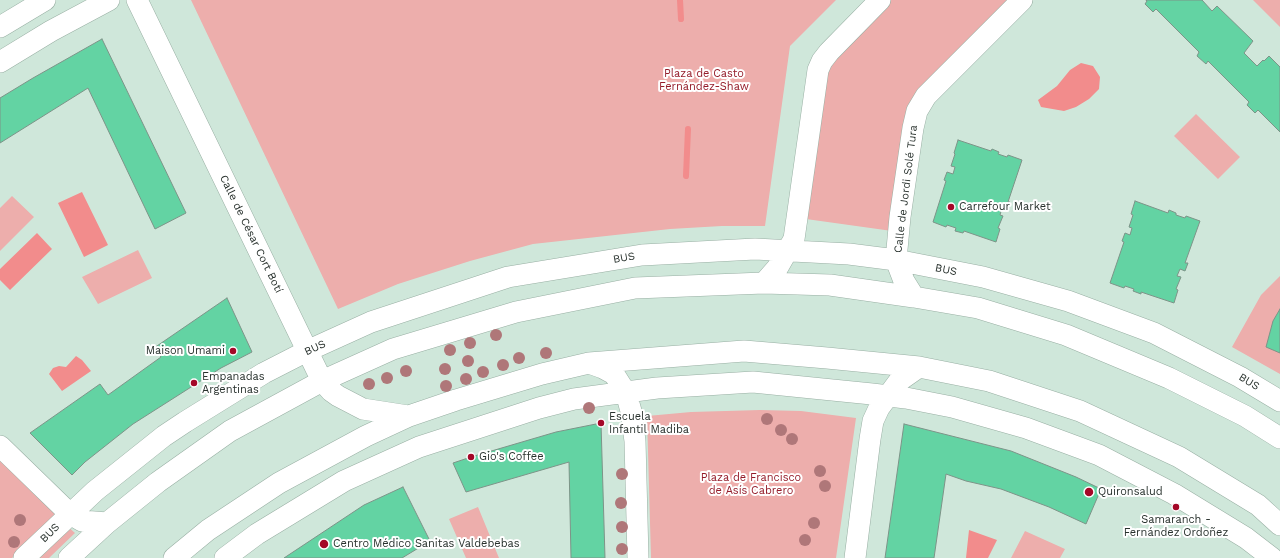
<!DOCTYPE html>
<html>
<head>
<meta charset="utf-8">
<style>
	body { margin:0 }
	canvas { display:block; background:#cfe7da }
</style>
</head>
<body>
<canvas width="1280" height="558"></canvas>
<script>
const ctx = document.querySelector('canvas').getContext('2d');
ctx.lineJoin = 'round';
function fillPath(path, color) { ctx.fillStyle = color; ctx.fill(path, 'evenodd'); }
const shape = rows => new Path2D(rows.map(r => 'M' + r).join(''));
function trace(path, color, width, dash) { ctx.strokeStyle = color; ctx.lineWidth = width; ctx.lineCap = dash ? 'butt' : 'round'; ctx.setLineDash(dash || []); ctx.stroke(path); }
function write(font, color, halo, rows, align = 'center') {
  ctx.font = font + ' "Work Sans",sans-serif'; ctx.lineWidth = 4; ctx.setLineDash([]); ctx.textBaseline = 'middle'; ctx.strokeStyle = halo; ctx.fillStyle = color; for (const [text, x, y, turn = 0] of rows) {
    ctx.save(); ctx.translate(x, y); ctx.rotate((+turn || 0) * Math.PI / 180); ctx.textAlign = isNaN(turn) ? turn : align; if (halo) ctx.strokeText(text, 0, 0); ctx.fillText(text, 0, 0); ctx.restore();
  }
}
const green = shape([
	[191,0,836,0,790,46,765,226,722,226,670,229,533,244,470,261,398,284,338,309],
	[889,0,1012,0,921,92,892,231,806,219,825,76,833,59],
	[1253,0,1280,0,1280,27],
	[1196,114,1240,157,1218,179,1174,136],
	[12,196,34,217,0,251,0,208],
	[138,250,152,278,98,304,82,277],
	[1280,276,1280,374,1232,347,1261,295],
	[760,410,801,411,856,418,836,558,651,558,647,416,691,412],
	[0,459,56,515,12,558,0,558],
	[478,507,499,558,466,558,449,519],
	[66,525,75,533,49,558,32,558],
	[1025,531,1065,549,1060,558,1011,558]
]);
const water = shape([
	[1081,63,1093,66,1100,77,1099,89,1089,99,1076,107,1064,111,1041,107,1038,100,1057,86,1070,70],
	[82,192,108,245,84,257,58,203],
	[37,233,52,249,10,290,0,280,0,269],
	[76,356,82,360,91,371,62,391,49,374,53,368,59,366,66,367],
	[969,530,997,540,988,558,966,558]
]);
const stream = shape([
	[680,0,681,19],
	[686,176,688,129]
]);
const building = shape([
	[1146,0,1202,0,1212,11,1217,6,1253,41,1244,53,1257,66,1263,60,1264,61,1269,56,1280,67,1280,132,1258,110,1255,113,1247,105,1249,102,1208,61,1206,64,1197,56,1199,52,1156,9,1153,12,1145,4,1147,1,1146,0],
	[102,39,186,213,155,229,88,88,0,143,0,98,33,78,102,39],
	[958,140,991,151,992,149,999,152,998,154,1007,157,1008,155,1022,160,1008,202,1010,202,1008,210,1002,208,1000,215,1003,216,998,228,1000,229,996,242,964,231,963,233,955,231,956,228,947,225,946,227,933,222,946,181,944,180,947,172,953,174,955,167,951,166,955,154,954,153,958,140],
	[1135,201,1168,213,1169,210,1176,213,1176,215,1185,218,1186,216,1200,221,1185,263,1188,263,1185,271,1180,269,1177,276,1181,277,1176,289,1178,290,1174,303,1141,292,1141,294,1133,291,1134,289,1125,286,1124,288,1110,283,1124,242,1122,241,1125,233,1130,235,1132,228,1129,227,1133,215,1131,214,1135,201],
	[227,298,252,352,221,368,133,424,85,462,72,475,30,433,100,384,108,395,161,357,154,348,227,298],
	[1280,309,1280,353,1266,347,1273,321,1280,309],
	[601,423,605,558,571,558,569,462,466,492,453,463,471,457,556,432,601,423],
	[904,424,1011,451,1076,477,1101,489,1086,524,1049,507,1001,489,966,481,946,474,934,558,885,558,904,424],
	[403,487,430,541,402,558,284,558,364,505,403,487]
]);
const minor = shape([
	[137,0,322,381,331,391,338,396,363,409,408,416],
	[0,27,45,0],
	[0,62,51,31,109,0],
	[764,283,778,267,794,239,818,70,822,61,829,52,880,0],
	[914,297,904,281,896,260,900,217,913,128,917,111,926,96,1022,0],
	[589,363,603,368,614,374,626,393,631,411,635,441,638,558],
	[0,446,70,514,82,521,107,523],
	[24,558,95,491,164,436,185,422,264,373,307,351,371,322,508,277,642,255,755,249,849,254,896,260,983,277,1068,301,1154,333,1240,377,1280,401],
	[69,558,107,523,158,482,230,431,322,381,393,349,516,312,635,288,764,283,830,285,914,297,978,308,1066,335,1169,378,1245,416,1280,438],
	[174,558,208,530,279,483,366,436,409,416,456,400,542,374,589,363,744,351,827,358,919,367,989,381,1080,411,1179,457,1258,505,1280,525],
	[225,558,257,534,344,481,419,447,539,408,574,399,657,388,753,382,872,394,906,398,952,407,1026,428,1099,455,1174,494,1246,538,1272,558],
	[855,558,870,439,873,421,879,408,899,381,919,367]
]);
const trees = [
	[496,335],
	[470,343],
	[450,350],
	[546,353],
	[519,358],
	[468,361],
	[503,365],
	[445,369],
	[406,371],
	[483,372],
	[387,378],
	[466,379],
	[369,384],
	[446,386],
	[589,408],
	[767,419],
	[781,430],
	[792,439],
	[820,471],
	[622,474],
	[825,486],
	[621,503],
	[20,520],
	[814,523],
	[622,527],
	[805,540],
	[14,542],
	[622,549]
];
const markers = [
	[951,207,4,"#a40727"],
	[233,351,4,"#a40727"],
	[194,383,4,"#a40727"],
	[601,423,4,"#a40727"],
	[471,457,4,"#a40727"],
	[1089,492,5,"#a40727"],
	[1176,507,4,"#a40727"],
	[324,544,5,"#a40727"]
];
const parkNames = [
	["Plaza de Casto",704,74],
	["Fernández-Shaw",704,87],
	["Plaza de Francisco",751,478],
	["de Asís Cabrero",751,491]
];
const streetNames = [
	["Calle de Jordi Solé Tura",906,189,-83],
	["Calle de César Cort Botí",251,234,64],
	["BUS",624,258,-10],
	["BUS",946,270,11],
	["BUS",315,348,-25],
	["BUS",1249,382,31],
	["BUS",50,533,-44]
];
const poiNames = [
	["Carrefour Market",959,207],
	["Maison Umami",225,351,"right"],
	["Empanadas",202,377],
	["Argentinas",202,390],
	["Escuela",609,417],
	["Infantil Madiba",609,430],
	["Gio's Coffee",479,457],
	["Quironsalud",1098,492],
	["Samaranch -",1176,520,"center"],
	["Fernández Ordoñez",1176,533,"center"],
	["Centro Médico Sanitas Valdebebas",333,544]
];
fillPath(green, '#edaeac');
fillPath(water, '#f28c8c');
trace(stream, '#f28c8c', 6);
fillPath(building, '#63d3a3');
trace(building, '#7d9488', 1);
trace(minor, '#98afa3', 22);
trace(minor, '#fff', 21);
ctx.fillStyle = '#af7779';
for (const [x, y] of trees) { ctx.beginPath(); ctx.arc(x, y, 6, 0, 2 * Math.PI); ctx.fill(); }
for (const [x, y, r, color] of markers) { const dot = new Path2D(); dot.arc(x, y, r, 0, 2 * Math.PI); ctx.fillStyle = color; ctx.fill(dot); trace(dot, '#fff', 1.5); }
write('11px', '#941c2a', '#fff', parkNames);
write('11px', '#28312d', '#fff', streetNames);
write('11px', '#28312d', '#fff', poiNames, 'left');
</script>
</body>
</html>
